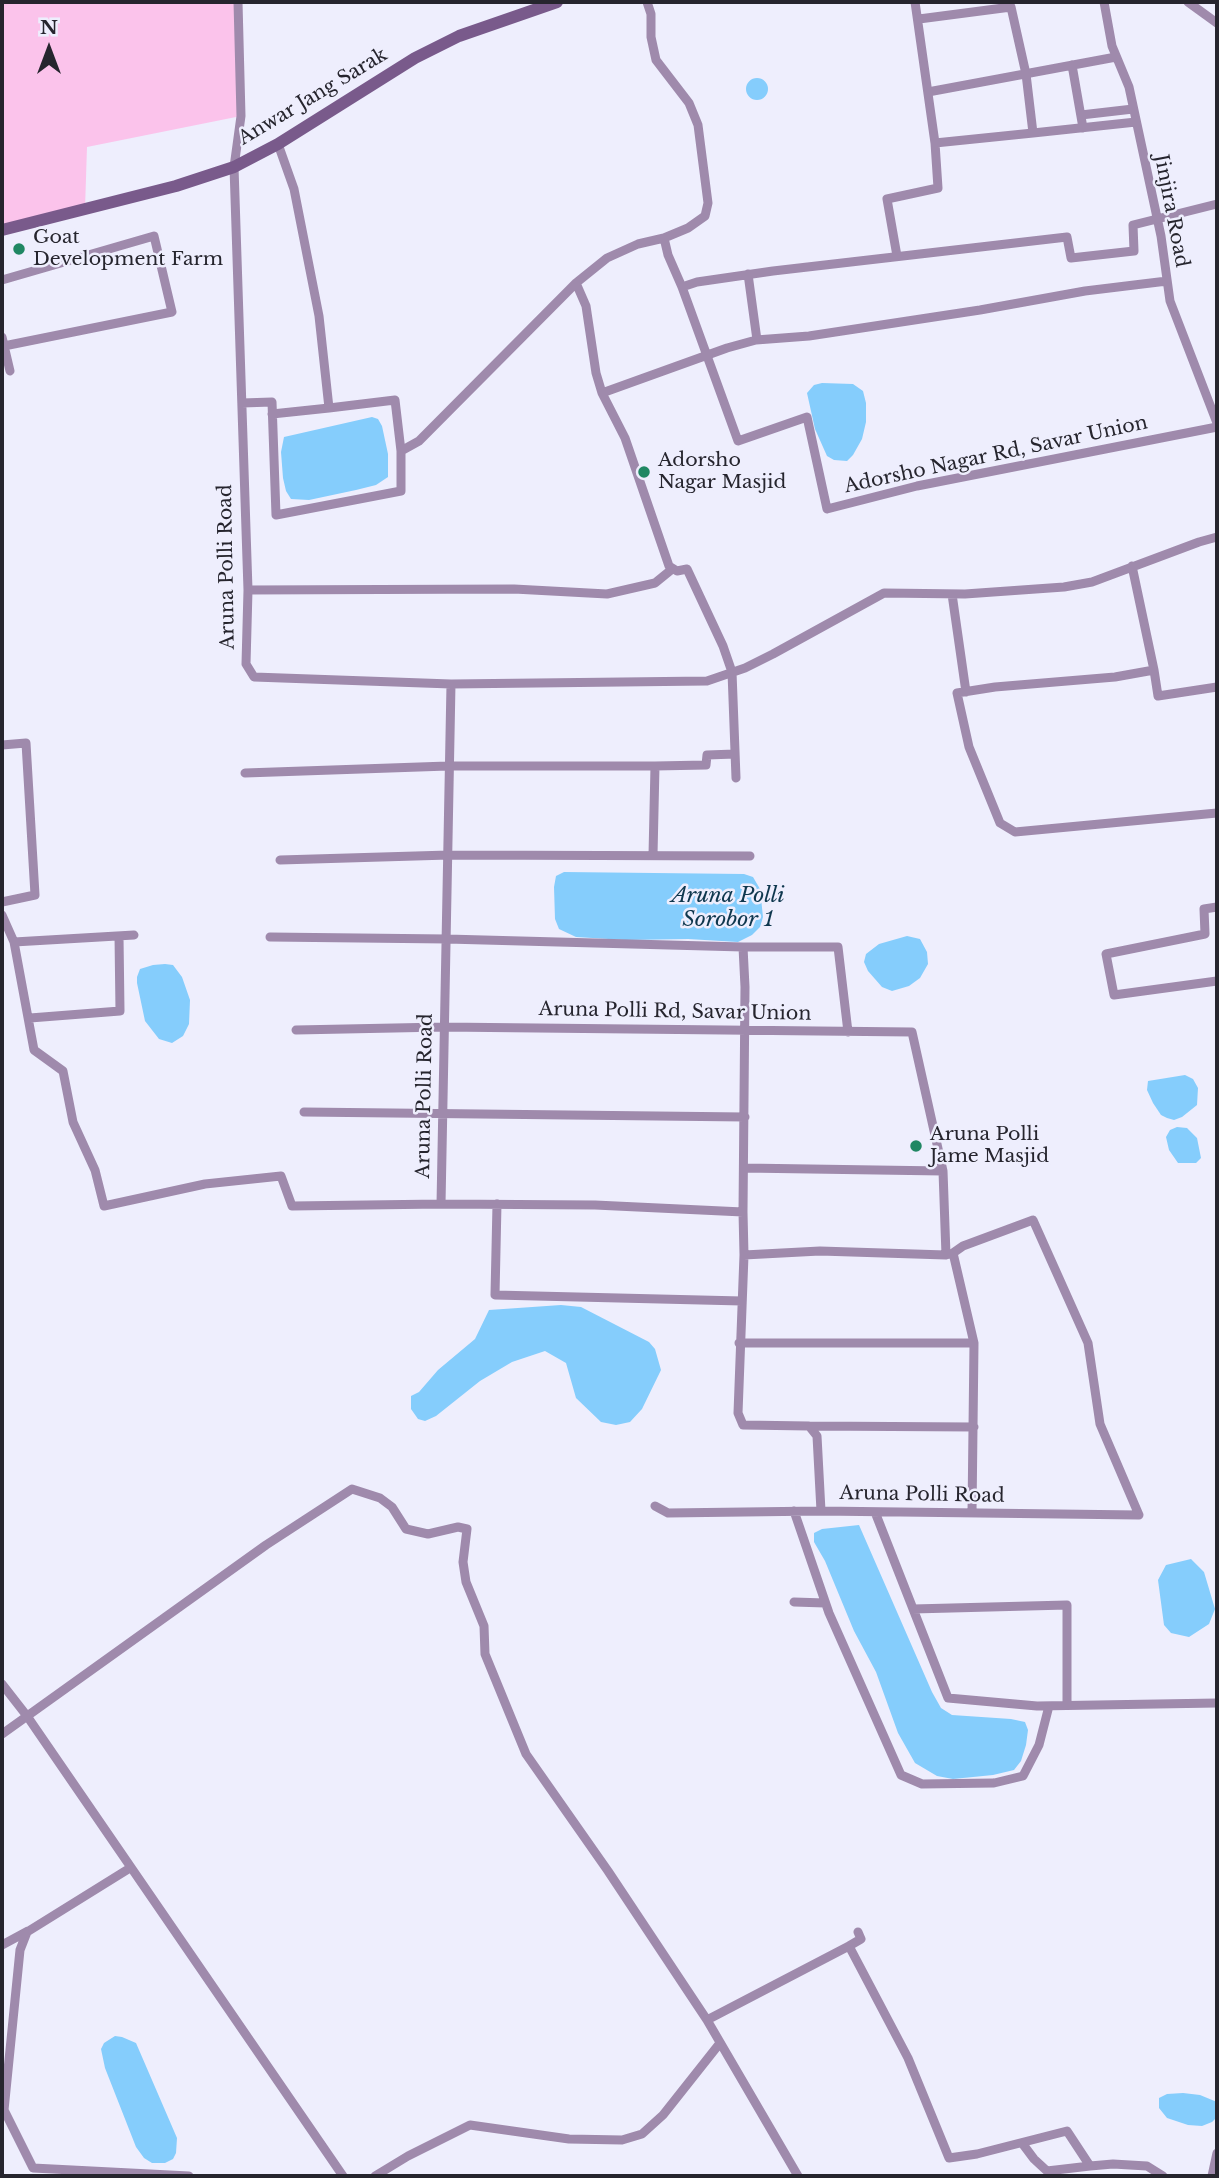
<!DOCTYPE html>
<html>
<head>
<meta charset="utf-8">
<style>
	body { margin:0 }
	#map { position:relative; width:1219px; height:2178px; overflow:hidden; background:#eeeefd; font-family:"Libre Baskerville",serif }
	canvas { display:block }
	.frame { position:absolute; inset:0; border:4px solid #26252e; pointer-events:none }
	.north { position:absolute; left:14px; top:14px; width:70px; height:70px; -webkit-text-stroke:5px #eeeefd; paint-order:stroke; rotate:0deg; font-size:19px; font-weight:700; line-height:28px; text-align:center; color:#26252e }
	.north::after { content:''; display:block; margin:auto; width:24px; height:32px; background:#26252e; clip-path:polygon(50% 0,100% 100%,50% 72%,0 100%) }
</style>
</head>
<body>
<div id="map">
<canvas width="1219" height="2178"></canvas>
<div class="frame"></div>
<div class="north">N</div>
</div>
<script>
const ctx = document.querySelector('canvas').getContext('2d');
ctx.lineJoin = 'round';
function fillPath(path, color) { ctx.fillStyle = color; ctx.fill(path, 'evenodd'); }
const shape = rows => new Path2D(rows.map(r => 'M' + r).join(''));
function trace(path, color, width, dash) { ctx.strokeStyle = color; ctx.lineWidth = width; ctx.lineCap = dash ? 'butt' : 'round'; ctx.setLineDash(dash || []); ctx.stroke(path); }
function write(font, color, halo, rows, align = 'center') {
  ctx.font = font + ' "Libre Baskerville",serif'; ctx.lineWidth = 5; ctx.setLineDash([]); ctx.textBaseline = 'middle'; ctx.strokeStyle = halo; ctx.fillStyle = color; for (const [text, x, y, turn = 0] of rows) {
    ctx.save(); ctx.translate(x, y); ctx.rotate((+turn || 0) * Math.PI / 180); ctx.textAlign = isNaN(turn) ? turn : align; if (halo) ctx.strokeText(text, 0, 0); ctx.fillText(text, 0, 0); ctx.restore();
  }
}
const green = shape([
	[2,2,235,2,241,116,87,147,85,209,2,231]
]);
const water = shape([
	'746 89a11 11 0 1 1 22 0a11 11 0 1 1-22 0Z',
	[822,383,853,384,863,391,866,403,866,422,862,439,853,455,847,461,834,460,827,456,815,429,807,393,814,385],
	[372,417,378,419,382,426,388,454,388,477,376,485,356,490,309,500,291,499,286,491,283,478,281,452,284,437],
	[564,872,744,874,753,877,760,889,763,917,760,927,752,935,738,942,688,939,625,940,576,937,559,929,555,919,554,887,556,876],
	[907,936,920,939,927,952,928,964,920,978,909,986,892,991,882,987,868,971,864,962,866,954,879,944],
	[165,964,173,965,182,977,190,1000,189,1024,183,1036,172,1043,159,1039,145,1021,137,983,137,977,140,969,153,965],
	[1185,1075,1193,1079,1198,1088,1197,1105,1182,1117,1174,1120,1167,1118,1161,1115,1153,1103,1147,1090,1148,1081],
	[1177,1127,1187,1128,1197,1138,1201,1158,1196,1163,1178,1163,1169,1150,1166,1137,1170,1130],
	[561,1305,581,1307,649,1342,655,1349,661,1370,642,1409,630,1422,616,1425,601,1422,576,1398,566,1363,545,1351,512,1362,480,1381,436,1416,425,1421,418,1419,411,1409,411,1396,419,1392,438,1370,475,1339,489,1310],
	[859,1525,932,1692,941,1708,952,1715,1011,1719,1025,1722,1028,1730,1026,1745,1021,1761,1014,1770,993,1775,953,1779,937,1776,915,1763,898,1733,876,1672,854,1631,825,1561,814,1542,814,1533,822,1529],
	[1191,1559,1204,1572,1215,1609,1209,1624,1189,1637,1171,1633,1164,1625,1158,1580,1166,1565],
	[115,2036,122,2037,136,2043,177,2138,176,2153,173,2159,165,2163,152,2163,144,2158,136,2147,105,2068,101,2049,104,2043],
	[1183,2093,1200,2095,1217,2102,1217,2117,1212,2122,1202,2126,1188,2125,1167,2118,1159,2108,1159,2098,1167,2094]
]);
const street = shape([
	[238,2,241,116,234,167,248,590,246,664,254,677,451,684,441,1204,595,1205,743,1212,744,1255,738,1413,743,1425,809,1426,817,1436,821,1511,1139,1515,1100,1424,1088,1343,1033,1220,963,1246,953,1253],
	[1104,2,1112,46,1129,87,1161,236,1170,301,1217,423],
	[1188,2,1217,23],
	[919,19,1011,7,1026,74,1033,133,935,143],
	[1072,65,1083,128],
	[928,92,1116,57],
	[1081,115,1133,109],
	[1033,133,1136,122],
	[278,144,294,189,319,316,329,408,395,400,401,451,419,441,576,283,607,258,638,244,664,238,688,228,705,216,708,203,698,125,689,103,656,60,651,37,651,14,647,2],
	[664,238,668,255,682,287,738,441,807,417,827,509,917,486,1217,427],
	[897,256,887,199,938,188,935,143,915,2],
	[748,274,757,340],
	[2,280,154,236,172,312,4,346],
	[576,283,586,306,596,373,602,393],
	[682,287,697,282,773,271,1067,237,1071,258,1134,251,1133,225,1217,204],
	[2,337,10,371],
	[242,403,272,402,276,515,401,491,401,451],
	[272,414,329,408],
	[1132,566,1154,670,1115,677,995,687,957,693,969,747,1000,823,1015,832,1217,813],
	[248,590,514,589,607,594,655,583,671,570],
	[952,594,966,692],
	[1154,670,1158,696,1217,687],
	[451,684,707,681,745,668,773,654,884,593,965,594,1064,587,1092,582,1199,542,1217,537],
	[2,745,26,743,35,895,2,902],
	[655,766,706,765,707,755,735,754],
	[245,773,448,766,655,766,653,855],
	[736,778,732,672,723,646,687,569,677,571,669,566,625,438,602,393,727,348,756,340,809,336,980,310,1085,291,1167,281],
	[280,860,449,855,750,856],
	[1217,907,1204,909,1205,934,1106,954,1114,995,1217,981],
	[2,915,14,942,34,1050,63,1071,73,1122,95,1170,104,1206,205,1184,281,1176,292,1206,441,1204],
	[270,937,447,939,743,947,745,987,743,1212],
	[14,942,134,935],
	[743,947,838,947,848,1032],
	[30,1018,120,1011,119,936],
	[296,1030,443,1027,912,1032,943,1171],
	[304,1112,745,1117],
	[744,1168,943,1171,946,1255],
	[497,1204,495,1295,742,1301],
	[744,1255,820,1251,946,1255,953,1253,974,1343,972,1513],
	[739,1343,974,1343],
	[809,1426,974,1427],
	[655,1506,668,1513,821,1511],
	[794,1511,829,1613,901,1775,922,1784,994,1783,1023,1776,1039,1745,1049,1706],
	[875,1512,948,1698,1037,1706,1217,1703],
	[794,1602,825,1603],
	[913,1609,1067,1605,1067,1705],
	[2,1684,27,1716,343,2176],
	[2,1734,266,1545,352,1489,380,1498,392,1507,406,1529,428,1534,458,1527,467,1529,463,1562,466,1582,484,1626,485,1654,526,1754,608,1871,707,2020,849,1946,908,2058,949,2158,977,2154,1067,2131,1090,2166,1113,2164,1147,2166,1163,2176],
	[130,1868,27,1932,20,1950,4,2110,33,2168,189,2176],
	[2,1945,28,1931],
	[849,1946,861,1939,858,1932],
	[707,2020,798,2176],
	[1022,2143,1034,2159,1047,2171,1090,2166],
	[375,2176,408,2156,470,2125,569,2139,622,2140,642,2134,663,2115,720,2043],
	[1212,2176,1217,2153]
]);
const secondary = shape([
	[2,230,176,186,234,167,278,144,415,58,459,36,557,2]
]);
const markers = [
	[19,249,7,"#208763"],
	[644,472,7,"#208763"],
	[916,1146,7,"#208763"]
];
const streetNames = [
	["Anwar Jang Sarak",313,97,-31],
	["Jinjira Road",1171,211,79],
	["Adorsho Nagar Rd, Savar Union",996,455,-12],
	["Aruna Polli Road",227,567,-91],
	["Aruna Polli Rd, Savar Union",675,1012,1],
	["Aruna Polli Road",425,1096,-89],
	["Aruna Polli Road",922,1495,1]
];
const poiNames = [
	["Goat",33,238],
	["Development Farm",33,260],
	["Adorsho",658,461],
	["Nagar Masjid",658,483],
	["Aruna Polli",930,1135],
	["Jame Masjid",930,1157]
];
const waterNames = [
	["Aruna Polli",728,896],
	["Sorobor 1",728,920]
];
fillPath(green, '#fbc3eb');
fillPath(water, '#85cdfc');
trace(street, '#9f8aac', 9);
trace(secondary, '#795a8b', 12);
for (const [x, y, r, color] of markers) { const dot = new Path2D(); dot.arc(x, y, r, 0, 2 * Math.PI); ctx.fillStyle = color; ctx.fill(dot); trace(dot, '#eeeefd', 2.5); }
write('19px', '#26252e', '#eeeefd', streetNames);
write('19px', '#26252e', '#eeeefd', poiNames, 'left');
write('italic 21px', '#0e374e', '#eeeefd', waterNames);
</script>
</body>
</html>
